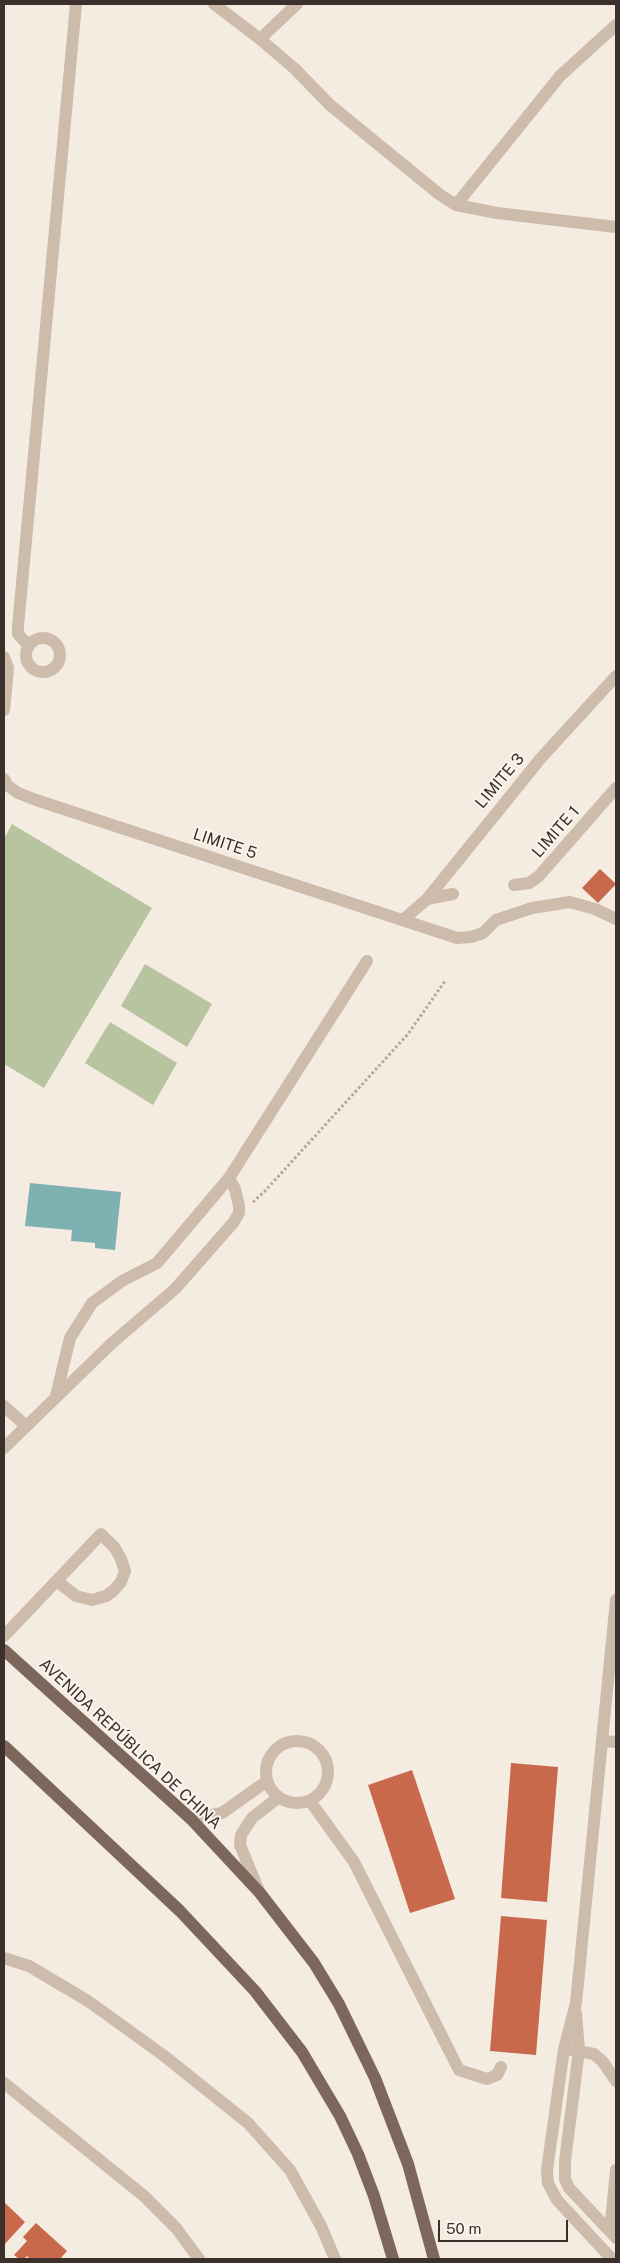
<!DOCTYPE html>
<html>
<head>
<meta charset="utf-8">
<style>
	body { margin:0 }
	#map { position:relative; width:620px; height:2263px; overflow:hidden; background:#f4ebe1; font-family:"Public Sans",sans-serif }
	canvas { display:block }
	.frame { position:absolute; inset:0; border:5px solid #3b302b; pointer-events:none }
	.scale { position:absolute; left:438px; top:2220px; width:130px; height:22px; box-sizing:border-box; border:2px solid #3b302b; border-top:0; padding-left:6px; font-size:15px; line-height:18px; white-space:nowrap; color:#3b302b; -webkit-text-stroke:4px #fbf5ee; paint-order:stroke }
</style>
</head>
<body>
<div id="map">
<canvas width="620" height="2263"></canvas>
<div class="frame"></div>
<div class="scale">50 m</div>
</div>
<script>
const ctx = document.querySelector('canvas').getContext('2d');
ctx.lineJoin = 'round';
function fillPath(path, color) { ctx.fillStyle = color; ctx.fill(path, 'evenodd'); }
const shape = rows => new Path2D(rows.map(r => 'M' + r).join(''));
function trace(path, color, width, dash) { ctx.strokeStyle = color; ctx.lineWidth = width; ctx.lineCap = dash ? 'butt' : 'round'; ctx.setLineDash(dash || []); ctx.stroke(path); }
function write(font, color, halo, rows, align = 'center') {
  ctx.font = font + ' "Public Sans",sans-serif'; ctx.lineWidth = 4; ctx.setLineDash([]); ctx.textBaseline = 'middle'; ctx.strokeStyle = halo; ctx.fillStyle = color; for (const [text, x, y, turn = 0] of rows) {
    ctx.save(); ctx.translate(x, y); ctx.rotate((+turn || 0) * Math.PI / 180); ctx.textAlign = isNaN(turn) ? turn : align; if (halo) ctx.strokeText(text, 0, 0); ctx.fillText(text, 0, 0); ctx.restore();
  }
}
const green = shape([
	[12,824,152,908,44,1088,4,1064,4,839],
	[145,964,212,1004,187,1047,121,1006],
	[110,1022,177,1063,153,1105,85,1063]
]);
const water = shape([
	[30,1183,121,1192,115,1250,95,1248,95,1243,71,1241,72,1230,25,1226]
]);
const building = shape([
	[600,869,616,884,598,903,582,888],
	[511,1763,558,1767,547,1902,501,1898],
	[412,1770,455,1899,410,1913,368,1785],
	[501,1916,547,1920,536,2055,490,2051],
	[4,2202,25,2222,4,2245],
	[36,2223,67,2251,60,2259,30,2259,27,2256,24,2259,19,2259,14,2255,27,2241,23,2237]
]);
const path = shape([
	[253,1202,265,1191,408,1034,445,981]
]);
const minor = shape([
	[214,4,260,39,295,69,330,105,439,194,456,205,497,213,616,227],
	[260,39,297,4],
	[456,205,560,76,616,25],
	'26 655a17 17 0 1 1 34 0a17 17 0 1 1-34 0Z',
	[29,646,18,634,18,626,76,4],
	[4,657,8,668,4,710],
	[4,779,7,785,18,793,36,800,457,938,471,937,483,933,496,920,532,908,570,902,595,909,616,919],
	[514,885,529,883,539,876,616,788],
	[427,899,453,894],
	[403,920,427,899,541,758,616,676],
	[56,1396,70,1338,92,1303,122,1281,157,1263,229,1178,367,961],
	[4,1406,25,1425],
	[4,1448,112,1343,175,1289,233,1223,239,1213,239,1206,235,1189,229,1178],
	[4,1636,101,1534,115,1548,121,1559,125,1571,121,1582,113,1591,106,1596,92,1600,76,1596,57,1581],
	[602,1741,616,1742],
	'266 1772a31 31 0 1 1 62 0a31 31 0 1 1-62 0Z',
	[310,1801,354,1862,459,2070,487,2079,497,2075,501,2067],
	[191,1819,222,1813,267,1781],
	[259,1891,240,1845,241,1835,252,1818,279,1797],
	[4,1958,29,1966,88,2001,163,2055,248,2123,290,2170,321,2226,335,2259],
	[576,2013,579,2050,565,2161,565,2179,569,2188,616,2238],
	[572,2050,594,2054,603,2062,616,2081],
	[4,2083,144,2196,176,2228,199,2259],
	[610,2231,616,2170],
	[612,2259,557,2200,548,2183,547,2170,564,2049,576,2003,616,1600]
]);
const major = shape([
	[4,1650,191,1819,260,1893,314,1963,339,2004,375,2078,408,2164,434,2259],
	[4,1746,180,1911,255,1991,302,2052,340,2116,358,2154,374,2196,393,2259]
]);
const streetNames = [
	["LIMITE 3",500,781,-50],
	["LIMITE 1",556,832,-49],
	["LIMITE 5",225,844,18],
	["AVENIDA REPÚBLICA DE CHINA",130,1744,43]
];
fillPath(green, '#b8c4a0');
fillPath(water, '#7fb0b2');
fillPath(building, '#c8694b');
trace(path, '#b9a596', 3, [2.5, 2.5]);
trace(minor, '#cdbbac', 12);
trace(major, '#7d675c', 12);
write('16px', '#3b302b', '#fbf5ee', streetNames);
</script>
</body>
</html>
